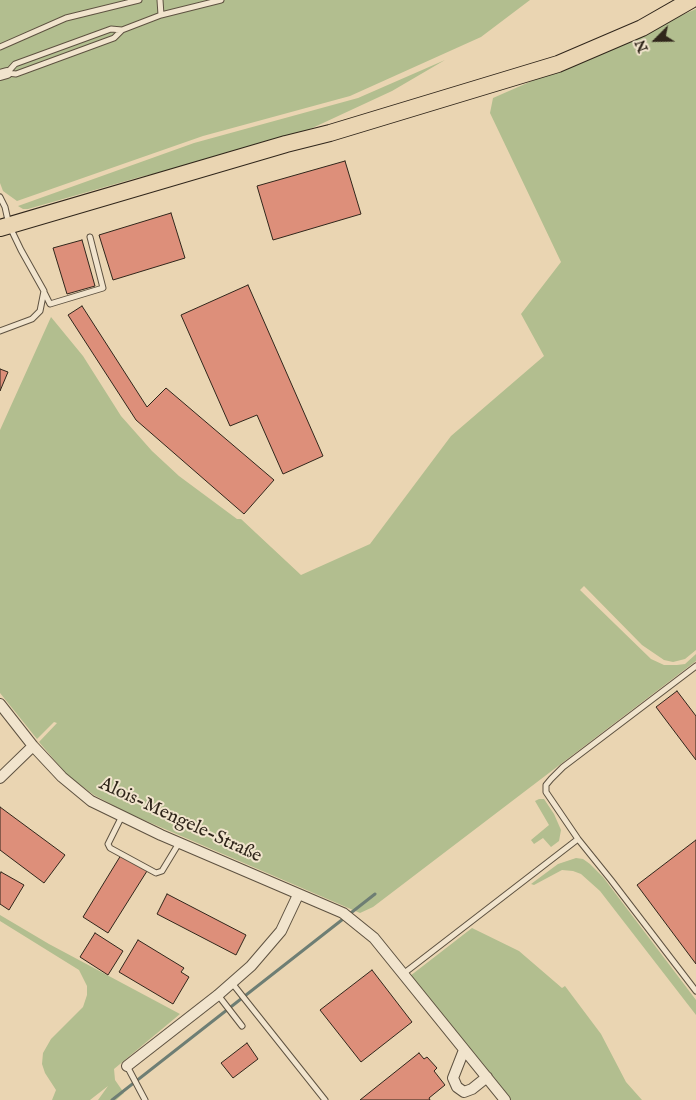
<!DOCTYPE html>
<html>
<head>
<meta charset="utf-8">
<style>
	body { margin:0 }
	#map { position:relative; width:696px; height:1100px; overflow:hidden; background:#ead5b2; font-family:"IM FELL English",serif }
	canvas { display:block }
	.north { position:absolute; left:631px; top:15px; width:50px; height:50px; -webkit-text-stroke:4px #f1e4cd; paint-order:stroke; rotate:247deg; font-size:14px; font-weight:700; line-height:20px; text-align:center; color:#30261b }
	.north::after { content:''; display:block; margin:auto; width:18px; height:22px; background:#30261b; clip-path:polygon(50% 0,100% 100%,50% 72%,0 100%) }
</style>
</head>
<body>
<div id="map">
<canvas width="696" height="1100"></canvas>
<div class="north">N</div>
</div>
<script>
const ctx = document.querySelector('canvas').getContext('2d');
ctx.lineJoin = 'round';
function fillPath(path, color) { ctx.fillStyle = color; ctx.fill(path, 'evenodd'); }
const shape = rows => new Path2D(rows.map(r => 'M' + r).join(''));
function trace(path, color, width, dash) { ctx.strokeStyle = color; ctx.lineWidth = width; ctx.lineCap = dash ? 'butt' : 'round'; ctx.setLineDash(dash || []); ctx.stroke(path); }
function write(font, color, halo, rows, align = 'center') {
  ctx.font = font + ' "IM FELL English",serif'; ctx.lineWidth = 4; ctx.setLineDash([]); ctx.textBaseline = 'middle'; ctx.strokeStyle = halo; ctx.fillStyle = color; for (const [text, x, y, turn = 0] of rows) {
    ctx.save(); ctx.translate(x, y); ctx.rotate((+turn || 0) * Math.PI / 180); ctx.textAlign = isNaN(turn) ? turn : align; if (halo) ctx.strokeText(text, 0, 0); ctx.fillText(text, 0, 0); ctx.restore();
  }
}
const green = shape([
	[0,0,530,0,481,37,350,96,203,136,17,201,3,191,0,183],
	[696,9,696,650,685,659,673,662,664,660,642,645,584,586,580,590,651,659,664,665,677,665,685,664,696,654,696,661,373,907,360,913,130,814,94,795,68,776,39,742,57,723,54,722,37,739,0,693,0,430,51,317,83,356,121,416,152,451,179,476,237,519,241,519,301,575,370,544,451,436,544,356,521,314,561,262,490,113,493,98],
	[445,60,392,91,308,130,273,142,180,168,140,177,28,209,23,209,18,206,194,143,358,98],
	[539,799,544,799,554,814,561,830,559,841,551,847,543,838,534,844,531,840,549,825,535,801],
	[576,858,583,859,590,864,603,877,696,1000,696,1015,600,891,581,874,573,871,562,870,534,885,531,884,558,864],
	[0,915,49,944,180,1014,114,1069,115,1080,124,1093,116,1100,98,1100,108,1086,90,1100,52,1100,56,1090,45,1073,42,1064,43,1053,51,1039,83,1007,87,995,87,986,79,970,0,921],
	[472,928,519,951,562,988,565,986,601,1034,626,1082,642,1100,510,1100,410,976]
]);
const stream = shape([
	[112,1100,375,894]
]);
const building = shape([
	[345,161,361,214,273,240,257,186,345,161],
	[171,213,185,258,113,280,99,235,171,213],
	[82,240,95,286,67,294,53,248,82,240],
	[248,285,323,456,283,474,257,415,230,426,181,315,248,285],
	[82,306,147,407,166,388,274,480,244,514,136,420,68,315,82,306],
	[0,369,8,372,0,391,0,369],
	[677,691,696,716,696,760,656,707,677,691],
	[0,807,65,855,44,883,0,850,0,807],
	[696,840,696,964,637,885,696,840],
	[121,855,147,871,108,933,83,917,121,855],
	[1,872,24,885,9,910,0,904,0,874,1,872],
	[167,894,246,935,236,955,157,914,167,894],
	[95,933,123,951,108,975,80,957,95,933],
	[138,940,184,968,181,972,189,977,173,1004,119,972,138,940],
	[372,970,412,1022,361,1062,320,1010,372,970],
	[247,1043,258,1059,233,1078,221,1063,247,1043],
	[419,1053,424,1059,427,1057,437,1068,434,1071,445,1085,429,1098,430,1100,360,1100,419,1053]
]);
const service = shape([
	[160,0,161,15],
	[0,47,66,18,139,0],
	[7,73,16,74,114,38,122,30,161,15,221,0],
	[7,73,15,64,111,29,122,30],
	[0,197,5,207,9,225,21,250,44,291,40,311,32,319,0,331],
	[44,292,50,304,103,288,90,237],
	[696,666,563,767,551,779,546,785,546,792,578,839,611,880,696,991],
	[122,816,108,844,110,848,156,873,162,871,179,843],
	[403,974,578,839],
	[232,983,325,1100],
	[218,995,242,1026],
	[127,1066,145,1100]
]);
const minor = shape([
	[0,75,7,73],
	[0,704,33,746,62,777,91,801,161,835,343,913,374,938,505,1100],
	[0,778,33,746],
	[464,1050,453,1078,457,1087,464,1092,472,1089,487,1077],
	[127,1066,218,995,251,966,281,931,298,895]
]);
const primary = shape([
	[0,228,286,144,330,133,558,64,642,28,691,0]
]);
const streetNames = [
	["Alois-Mengele-Straße",180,821,25]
];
fillPath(green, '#b2be8f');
trace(stream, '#6e7e74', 3);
fillPath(building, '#dd8f7a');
trace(building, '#30261b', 1);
trace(service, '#5e5241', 7);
trace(minor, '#5e5241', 12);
trace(primary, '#30261b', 18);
trace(service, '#f1e4cd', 5);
trace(minor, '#f1e4cd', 10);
trace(primary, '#ead5b2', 16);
write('19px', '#30261b', '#f1e4cd', streetNames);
</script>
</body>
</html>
